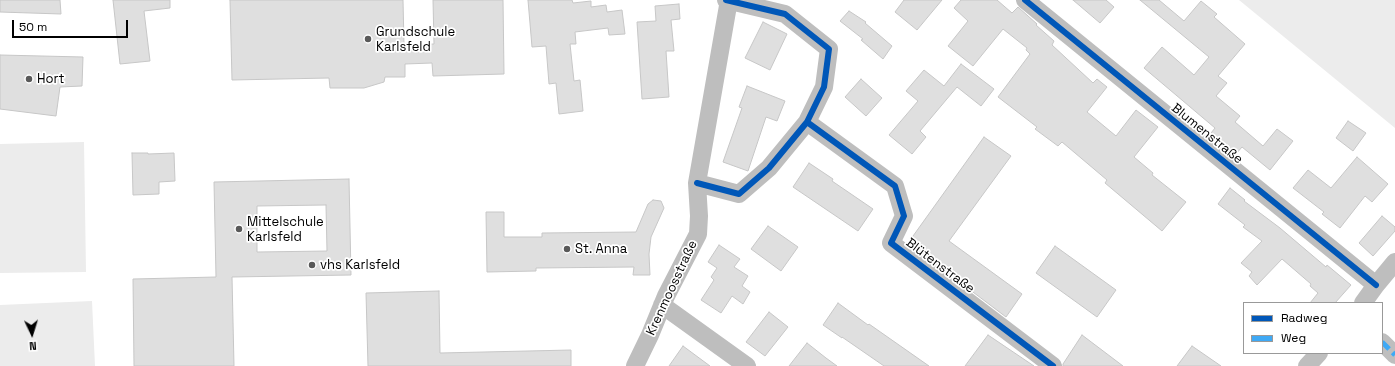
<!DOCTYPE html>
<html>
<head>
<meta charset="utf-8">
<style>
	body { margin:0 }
	#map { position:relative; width:1395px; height:366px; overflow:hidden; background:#fff; font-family:"Space Grotesk",sans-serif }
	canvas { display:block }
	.legend { position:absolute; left:1243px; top:302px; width:140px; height:52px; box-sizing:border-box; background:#fff; border:1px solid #999; margin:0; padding:5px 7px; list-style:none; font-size:12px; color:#000 }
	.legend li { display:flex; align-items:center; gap:8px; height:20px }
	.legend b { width:20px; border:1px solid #999 }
	.north { position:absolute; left:12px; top:314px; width:40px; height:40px; -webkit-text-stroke:3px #fff; paint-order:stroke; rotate:176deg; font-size:11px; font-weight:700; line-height:16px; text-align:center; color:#000 }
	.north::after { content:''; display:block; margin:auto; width:14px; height:18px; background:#000; clip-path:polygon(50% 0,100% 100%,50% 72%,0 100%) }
	.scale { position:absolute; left:12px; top:20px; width:116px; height:18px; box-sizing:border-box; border:2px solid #000; border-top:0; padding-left:5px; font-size:12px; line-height:14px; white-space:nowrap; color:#000; -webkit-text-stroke:3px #fff; paint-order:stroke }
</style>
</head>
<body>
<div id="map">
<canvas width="1395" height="366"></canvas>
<ul class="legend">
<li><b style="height:5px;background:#0057b8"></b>Radweg</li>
<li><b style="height:5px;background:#3fa9f5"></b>Weg</li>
</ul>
<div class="north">N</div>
<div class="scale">50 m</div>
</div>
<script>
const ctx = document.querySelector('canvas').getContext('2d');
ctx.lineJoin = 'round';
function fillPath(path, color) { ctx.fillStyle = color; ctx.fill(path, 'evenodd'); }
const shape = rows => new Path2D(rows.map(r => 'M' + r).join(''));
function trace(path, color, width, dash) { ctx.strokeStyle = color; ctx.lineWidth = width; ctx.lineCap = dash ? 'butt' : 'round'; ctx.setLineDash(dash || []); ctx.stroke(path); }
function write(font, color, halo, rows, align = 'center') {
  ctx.font = font + ' "Space Grotesk",sans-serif'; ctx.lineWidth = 3.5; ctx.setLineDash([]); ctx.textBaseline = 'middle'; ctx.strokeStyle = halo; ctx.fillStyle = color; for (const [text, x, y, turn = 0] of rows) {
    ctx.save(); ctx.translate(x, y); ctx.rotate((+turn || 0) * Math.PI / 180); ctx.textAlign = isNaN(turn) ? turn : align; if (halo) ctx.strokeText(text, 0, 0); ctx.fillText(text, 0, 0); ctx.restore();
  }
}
const green = shape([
	[1239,0,1395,0,1395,128],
	[84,142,86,272,0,273,0,144],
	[92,301,95,366,0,366,0,305]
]);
const building = shape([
	[0,0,60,0,61,14,0,12,0,0],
	[113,0,170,0,170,8,144,11,150,61,120,64,113,0],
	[230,0,403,0,404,45,434,44,433,0,503,0,504,74,433,76,432,63,405,64,405,77,385,77,384,82,364,88,330,88,329,78,232,80,230,0],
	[528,0,572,0,573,3,591,1,591,7,606,5,607,12,622,10,625,34,609,35,608,28,575,32,576,44,570,44,574,81,580,80,583,111,559,114,556,83,549,84,546,46,532,47,528,0],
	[904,0,942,0,917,30,895,12,904,0],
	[961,0,997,0,1012,13,1018,7,1037,24,1036,25,1054,41,1052,45,1093,83,1097,79,1107,87,1087,112,1116,136,1136,110,1158,127,1134,157,1153,173,1152,175,1186,202,1162,231,1105,183,1107,180,1062,142,1058,146,1035,129,1037,127,998,97,1030,54,1026,50,1027,48,1003,29,973,66,948,46,968,21,954,8,961,0],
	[1073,0,1106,0,1114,7,1100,23,1073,0],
	[1140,0,1159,0,1184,21,1201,1,1217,14,1214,17,1245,44,1218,76,1227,83,1216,96,1240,116,1235,122,1263,146,1277,129,1293,141,1270,170,1242,147,1236,154,1211,133,1215,128,1144,68,1162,47,1194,75,1209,57,1140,0],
	[679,4,680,19,671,20,674,51,666,51,669,97,642,99,637,22,656,21,655,6,679,4],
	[849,11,866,22,865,23,892,46,883,59,861,40,863,39,840,21,849,11],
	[763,22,787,34,770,70,745,58,763,22],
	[0,55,83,57,82,86,60,87,56,116,0,109,0,55],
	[961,64,994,89,981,106,957,87,920,131,926,137,912,154,889,135,918,101,906,91,924,70,944,86,961,64],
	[861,79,882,98,866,116,845,97,861,79],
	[747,86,785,101,777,121,766,117,748,171,723,162,742,108,739,107,747,86],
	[1348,121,1366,133,1353,151,1336,138,1348,121],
	[984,137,1011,156,949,241,1022,294,1006,317,908,243,984,137],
	[132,153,148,153,148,154,174,153,175,181,159,182,159,194,133,195,132,153],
	[1357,157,1388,184,1372,202,1365,196,1340,228,1322,214,1324,212,1293,188,1308,170,1331,188,1357,157],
	[809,163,833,179,832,181,873,209,858,231,793,187,809,163],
	[349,179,351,275,232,277,234,366,134,366,133,279,216,277,214,182,349,179],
	[326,205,327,251,257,252,257,206,326,205],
	[1230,188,1245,200,1244,201,1280,228,1326,267,1327,265,1351,285,1335,303,1310,303,1318,293,1310,286,1311,284,1282,259,1257,285,1249,276,1252,272,1241,263,1262,241,1243,227,1245,225,1218,204,1230,188],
	[653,200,661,201,664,208,651,237,649,254,650,275,633,275,634,267,536,268,536,271,487,272,486,212,504,212,504,237,542,237,542,233,636,232,648,204,653,200],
	[1382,216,1395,227,1395,231,1373,256,1359,243,1382,216],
	[768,226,798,247,781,271,751,249,768,226],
	[719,245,740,259,734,267,748,276,742,286,750,292,743,304,732,296,721,313,701,300,714,280,711,277,717,268,708,262,719,245],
	[1055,246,1116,290,1097,317,1036,273,1055,246],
	[439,291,440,353,571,350,571,366,368,366,366,293,439,291],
	[838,303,868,325,869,324,929,366,884,366,842,337,842,338,823,325,838,303],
	[769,312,788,327,765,356,746,342,769,312],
	[988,335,1034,366,965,366,988,335],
	[1082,335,1123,366,1063,366,1063,364,1082,335],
	[807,343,826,358,837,366,789,366,807,343],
	[683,346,710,366,669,366,683,346],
	[1192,346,1221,366,1177,366,1192,346]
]);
const street = shape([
	[1025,0,1376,285],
	[807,122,895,186,904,216,891,243,1053,366],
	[697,183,739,194,769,168,807,122,824,87,829,49,785,14,726,0],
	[1363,303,1376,285,1395,262],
	[662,305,747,366],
	[1382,342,1395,355],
	[635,366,650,335,666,296,698,234,699,216,697,183,729,0],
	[1307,366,1319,353]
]);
const quiet = shape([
	[1382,342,1395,355]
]);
const cycleway = shape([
	[1025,0,1376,285],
	[807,122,895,186,904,216,891,243,1053,366],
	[697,183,739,194,769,168,807,122,824,87,829,49,785,14,726,0]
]);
const markers = [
	[368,39,4,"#595959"],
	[29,79,4,"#595959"],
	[239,229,4,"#595959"],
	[567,249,4,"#595959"],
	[312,265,4,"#595959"]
];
const poiNames = [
	["Grundschule",376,32],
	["Karlsfeld",376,47],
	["Hort",37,79],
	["Mittelschule",247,222],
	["Karlsfeld",247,237],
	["St. Anna",575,249],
	["vhs Karlsfeld",320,265]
];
const streetNames = [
	["Blumenstraße",1207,134,39],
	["Blütenstraße",940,266,37],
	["Krenmoosstraße",672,288,-65]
];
fillPath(green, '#ececec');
fillPath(building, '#dfdfdf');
trace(building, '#c7c7c7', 1);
trace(street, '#bebebe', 18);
trace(quiet, '#3fa9f5', 5, [10, 5]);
trace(cycleway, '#0057b8', 6);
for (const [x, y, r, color] of markers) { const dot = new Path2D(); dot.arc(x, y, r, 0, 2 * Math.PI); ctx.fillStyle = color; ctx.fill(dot); trace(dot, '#fff', 1.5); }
write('13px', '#000', '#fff', poiNames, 'left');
write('13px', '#000', '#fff', streetNames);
</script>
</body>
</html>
